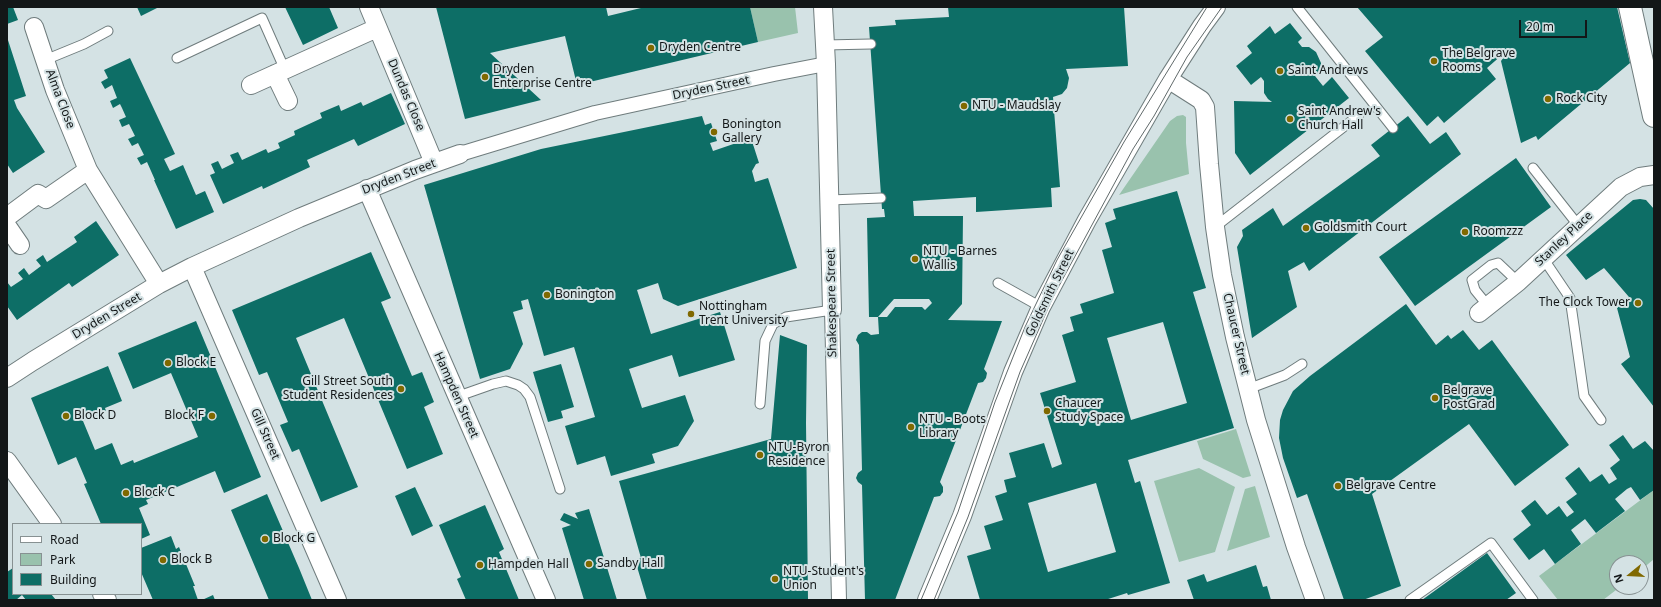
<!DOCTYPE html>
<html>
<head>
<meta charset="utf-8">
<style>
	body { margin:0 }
	#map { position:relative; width:1661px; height:607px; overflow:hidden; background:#d4e2e4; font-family:"Noto Sans",sans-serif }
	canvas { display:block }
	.frame { position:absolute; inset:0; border:8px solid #131718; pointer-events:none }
	.legend { position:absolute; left:12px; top:523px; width:130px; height:72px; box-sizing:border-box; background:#d4e2e4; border:1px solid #879192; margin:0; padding:5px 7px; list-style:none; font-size:12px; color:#131718 }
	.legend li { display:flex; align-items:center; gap:8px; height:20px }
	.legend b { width:20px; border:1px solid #879192 }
	.north { position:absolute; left:1609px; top:555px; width:40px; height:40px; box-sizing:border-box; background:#d4e2e4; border:1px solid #879192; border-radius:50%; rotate:252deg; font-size:11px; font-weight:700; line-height:16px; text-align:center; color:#131718 }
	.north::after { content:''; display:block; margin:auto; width:14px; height:18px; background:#806900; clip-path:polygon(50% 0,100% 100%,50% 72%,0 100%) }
	.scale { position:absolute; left:1519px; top:20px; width:68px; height:18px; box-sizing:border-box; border:2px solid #131718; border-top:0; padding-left:5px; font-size:12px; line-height:14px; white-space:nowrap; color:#131718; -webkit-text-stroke:3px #d4e2e4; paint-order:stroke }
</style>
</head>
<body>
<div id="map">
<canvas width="1661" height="607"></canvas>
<div class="frame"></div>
<ul class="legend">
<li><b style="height:5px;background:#fff"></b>Road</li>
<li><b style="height:11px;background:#99c2ad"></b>Park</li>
<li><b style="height:11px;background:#0d6e66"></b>Building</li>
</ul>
<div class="north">N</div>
<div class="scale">20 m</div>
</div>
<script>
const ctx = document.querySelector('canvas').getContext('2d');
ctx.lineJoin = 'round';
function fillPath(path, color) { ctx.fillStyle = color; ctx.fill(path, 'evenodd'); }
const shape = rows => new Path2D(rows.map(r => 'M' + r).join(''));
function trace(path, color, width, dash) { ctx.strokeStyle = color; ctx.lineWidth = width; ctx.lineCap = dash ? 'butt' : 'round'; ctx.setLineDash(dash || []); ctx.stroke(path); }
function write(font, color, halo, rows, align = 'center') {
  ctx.font = font + ' "Noto Sans",sans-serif'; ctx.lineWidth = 4; ctx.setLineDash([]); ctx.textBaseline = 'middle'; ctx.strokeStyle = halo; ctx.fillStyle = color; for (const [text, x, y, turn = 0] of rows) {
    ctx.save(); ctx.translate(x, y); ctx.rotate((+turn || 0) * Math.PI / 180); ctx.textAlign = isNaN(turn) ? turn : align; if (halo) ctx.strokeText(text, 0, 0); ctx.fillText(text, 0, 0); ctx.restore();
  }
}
const green = shape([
	[750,7,795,7,798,33,758,42],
	[1183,115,1186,117,1186,143,1189,174,1119,195,1170,121,1177,116],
	[1236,429,1251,476,1243,478,1203,459,1197,441],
	[1199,468,1235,487,1215,552,1179,562,1154,481],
	[1255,486,1270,537,1227,551,1245,489],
	[1654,490,1654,559,1641,570,1641,563,1617,563,1617,587,1620,587,1603,600,1558,600,1539,576]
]);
const building = shape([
	[7,7,13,7,18,20,7,24],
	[137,7,159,7,141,16],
	[285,7,329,7,338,28,303,45],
	[436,7,606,7,608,16,645,7,750,7,758,42,577,85,565,36,490,53,541,100,465,119],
	[948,7,1055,7,1055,8,1124,7,1128,66,1066,69,1069,78,1067,88,1062,94,1053,97,1060,187,1051,188,1052,207,976,212,976,197,913,201,914,216,963,216,962,304,948,320,1002,321,984,369,987,373,986,378,983,382,978,383,940,482,943,487,943,492,940,496,934,497,895,600,865,600,862,485,858,482,856,478,858,473,862,470,859,345,856,340,858,335,862,332,867,332,871,335,879,334,878,317,869,317,867,218,885,217,884,209,882,209,869,27,896,25,895,20,949,17],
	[894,299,929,299,932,303,925,310,922,307,895,307,887,317,878,317],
	[1357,7,1617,7,1630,63,1538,140,1536,136,1521,143,1501,61,1504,57,1503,54,1487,68,1496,79,1444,123,1438,116,1427,126,1365,51,1383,37],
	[1290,23,1302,38,1298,42,1302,47,1309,47,1316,52,1321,63,1321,71,1315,76,1323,86,1332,77,1349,98,1250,175,1235,153,1234,101,1272,102,1268,99,1264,93,1264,81,1261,77,1251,85,1236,66,1252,53,1247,46,1270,26,1275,34],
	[7,37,26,96,14,100,17,108,45,152,13,173,7,164],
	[130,58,175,154,164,159,170,171,183,165,196,195,205,191,214,212,176,229,154,180,155,180,147,162,141,165,137,158,144,155,138,143,132,146,128,139,135,136,129,124,122,127,119,120,126,117,122,108,120,104,113,108,110,101,117,98,112,85,105,89,101,82,108,78,104,70],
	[391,93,405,124,358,146,354,139,307,160,310,167,263,189,262,186,223,204,210,175,215,173,211,164,218,161,222,169,234,163,230,155,238,152,242,160,266,149,268,153,280,148,278,143,295,135,294,131,322,118,320,113,339,105,341,111,361,102,363,106],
	[702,116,705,125,711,123,717,141,710,143,713,151,751,138,759,163,756,164,752,171,755,182,768,178,797,268,678,306,663,299,658,283,637,290,651,334,720,312,735,360,679,377,672,355,629,369,642,408,685,395,694,421,678,446,652,454,655,463,611,476,605,456,577,465,565,426,595,417,574,347,544,356,528,299,521,301,523,309,513,312,523,344,510,369,480,379,424,185,541,149],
	[1408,116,1430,144,1446,132,1461,154,1309,271,1304,262,1288,271,1297,307,1252,338,1237,247,1243,236,1242,230,1273,208,1283,226,1380,156,1371,145],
	[1516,158,1551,207,1415,306,1379,257],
	[1177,191,1206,288,1193,292,1234,428,1128,460,1135,483,1140,481,1170,583,1128,595,1127,593,1105,600,980,600,967,556,991,549,984,526,1003,520,995,496,1007,492,1004,480,1016,477,1009,453,1044,443,1052,468,1062,464,1040,393,1076,382,1062,335,1074,331,1070,317,1083,313,1080,304,1114,293,1102,250,1112,247,1105,223,1116,219,1113,209],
	[1163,322,1187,403,1131,420,1107,338],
	[1096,483,1116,552,1048,572,1028,503],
	[1640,199,1646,200,1654,209,1654,407,1621,364,1630,357,1617,308,1629,297,1604,268,1586,280,1566,255,1633,200],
	[96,221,119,255,72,287,69,283,17,320,7,306,7,282,11,287,23,279,18,273,24,268,29,275,41,266,36,260,43,255,47,262,77,242,74,237],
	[371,252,391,298,381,302,412,376,422,372,434,402,424,407,443,454,407,469,344,318,296,338,358,487,321,502,299,449,292,452,280,425,288,422,267,372,259,375,232,310],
	[1406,304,1436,345,1448,335,1451,339,1463,330,1479,350,1492,340,1569,445,1515,486,1469,424,1372,494,1401,586,1363,600,1344,600,1307,494,1297,498,1283,458,1279,438,1280,420,1283,410,1293,391,1310,376],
	[196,321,261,477,224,493,215,471,146,500,148,504,139,508,150,535,141,539,141,524,101,524,84,484,87,483,76,457,58,465,31,398,108,366,122,401,105,408,106,411,83,421,95,450,112,443,121,465,133,460,134,463,198,437,171,373,133,389,118,353],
	[780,335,807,345,806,423,808,600,647,600,635,560,641,558,619,481,771,439],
	[561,364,574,407,561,411,563,418,548,422,533,372],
	[1623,435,1633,449,1645,441,1654,451,1654,490,1640,500,1631,487,1627,489,1615,499,1625,511,1596,533,1585,519,1571,530,1581,544,1555,564,1544,549,1529,560,1513,539,1531,525,1521,511,1535,500,1547,515,1559,506,1567,517,1574,512,1566,502,1577,494,1565,478,1579,467,1590,482,1602,474,1609,484,1617,479,1610,468,1620,460,1609,445],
	[415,487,433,526,412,536,395,496],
	[267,494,299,568,312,600,269,600,231,510],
	[485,505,504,549,499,552,519,600,466,600,457,579,461,577,439,525],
	[589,509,617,600,584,600,562,528,571,525,560,520,564,513,578,519,575,513],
	[171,536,176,549,179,547,195,586,193,586,198,600,153,600,141,572,141,548],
	[1487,553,1516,593,1506,600,1422,600],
	[1256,565,1263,587,1267,586,1271,600,1194,600,1187,580,1204,574,1207,582],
	[13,568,13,594,51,594,56,600,26,600,22,595,16,600,7,600,7,572],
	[213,595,215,600,202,600]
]);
const service = shape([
	[1297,7,1393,128],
	[825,45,871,44],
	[177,58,262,18,285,70],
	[45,60,84,44,108,31],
	[1533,168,1578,225],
	[830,200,881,198],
	[1215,227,1359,115],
	[1543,258,1570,298,1584,396,1601,420],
	[998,283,1041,307],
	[1488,306,1475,290,1472,280,1491,265,1498,263,1518,282],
	[1248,389,1285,375,1302,364],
	[456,397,493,384,506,381,518,385,524,389,530,397,560,489],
	[760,404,765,341,773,324,786,317,832,310],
	[1410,600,1491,543,1533,600]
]);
const pedestrian = shape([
	[460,154,595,113,774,74,826,64],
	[832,310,839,600]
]);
const minor = shape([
	[369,7,434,163],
	[823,7,826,64,832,310],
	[34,27,55,90,88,170,159,284],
	[275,74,288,101],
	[1168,79,1201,100,1205,107,1209,164,1215,227,1222,275,1235,337,1256,420,1296,547,1315,600],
	[251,85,377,28],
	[367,189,546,600],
	[7,217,38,194,46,199,88,170],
	[7,226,20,245],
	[192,267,337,600],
	[1479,313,1518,282,1621,187,1640,177,1654,175],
	[7,378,33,361,159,284,192,267,299,218,415,170,460,154],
	[7,461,52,524],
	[102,594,107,600],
	[927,600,962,516,1013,372,1041,307,1087,220,1168,79,1202,26,1216,7]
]);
const tertiary = shape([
	[1630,7,1654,116]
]);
const tram = shape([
	[921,600,958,512,995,402,1025,327,1057,260,1124,142,1207,7],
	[934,600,968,517,1020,372,1053,297,1133,149,1154,116,1187,57,1222,7]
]);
const markers = [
	[651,48,4,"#806900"],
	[1434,61,4,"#806900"],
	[1280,71,4,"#806900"],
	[485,77,4,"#806900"],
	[1548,99,4,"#806900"],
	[964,106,4,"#806900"],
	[1290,119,4,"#806900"],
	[714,132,4,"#806900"],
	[1306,228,4,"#806900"],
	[1465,232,4,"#806900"],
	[915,259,4,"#806900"],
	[547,295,4,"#806900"],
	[1638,303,4,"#806900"],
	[691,314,4,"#806900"],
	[168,363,4,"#806900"],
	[401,389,4,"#806900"],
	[1435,398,4,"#806900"],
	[1047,411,4,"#806900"],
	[66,416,4,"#806900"],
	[212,416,4,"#806900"],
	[911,427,4,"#806900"],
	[760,455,4,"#806900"],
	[1338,486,4,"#806900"],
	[126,493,4,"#806900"],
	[265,539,4,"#806900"],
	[163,560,4,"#806900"],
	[589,564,4,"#806900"],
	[480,565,4,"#806900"],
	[775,579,4,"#806900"]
];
const poiNames = [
	["Dryden Centre",659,48],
	["The Belgrave",1442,54],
	["Rooms",1442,68],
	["Dryden",493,70],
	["Enterprise Centre",493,84],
	["Saint Andrews",1288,71],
	["Rock City",1556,99],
	["NTU - Maudslay",972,106],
	["Saint Andrew's",1298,112],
	["Church Hall",1298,126],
	["Bonington",722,125],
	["Gallery",722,139],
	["Goldsmith Court",1314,228],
	["Roomzzz",1473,232],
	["NTU - Barnes",923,252],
	["Wallis",923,266],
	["Bonington",555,295],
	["The Clock Tower",1630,303,"right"],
	["Nottingham",699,307],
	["Trent University",699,321],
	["Block E",176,363],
	["Gill Street South",393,382,"right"],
	["Student Residences",393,396,"right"],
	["Belgrave",1443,391],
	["PostGrad",1443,405],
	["Chaucer",1055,404],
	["Study Space",1055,418],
	["Block D",74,416],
	["Block F",204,416,"right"],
	["NTU - Boots",919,420],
	["Library",919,434],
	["NTU-Byron",768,448],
	["Residence",768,462],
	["Belgrave Centre",1346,486],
	["Block C",134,493],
	["Block G",273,539],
	["Block B",171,560],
	["Sandby Hall",597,564],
	["Hampden Hall",488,565],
	["NTU-Student's",783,572],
	["Union",783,586]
];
const streetNames = [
	["Dryden Street",711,88,-12],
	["Dundas Close",406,95,67],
	["Alma Close",60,99,69],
	["Dryden Street",399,177,-21],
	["Stanley Place",1564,239,-43],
	["Goldsmith Street",1050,293,-64],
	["Shakespeare Street",832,303,-91],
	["Dryden Street",107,316,-31],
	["Chaucer Street",1236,334,77],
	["Hampden Street",456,395,66],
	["Gill Street",265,434,66]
];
fillPath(green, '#99c2ad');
fillPath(building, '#0d6e66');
trace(service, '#6f7c7d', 11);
trace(pedestrian, '#6f7c7d', 16);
trace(minor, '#6f7c7d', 20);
trace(tertiary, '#6f7c7d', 24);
trace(service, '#fff', 9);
trace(pedestrian, '#fff', 14);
trace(minor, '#fff', 18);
trace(tertiary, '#fff', 22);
trace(tram, '#616a6b', 1);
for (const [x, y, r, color] of markers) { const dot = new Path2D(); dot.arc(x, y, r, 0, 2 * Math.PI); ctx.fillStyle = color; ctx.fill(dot); trace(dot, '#d4e2e4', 1.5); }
write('12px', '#131718', '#d4e2e4', poiNames, 'left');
write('12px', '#131718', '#d4e2e4', streetNames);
</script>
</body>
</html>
